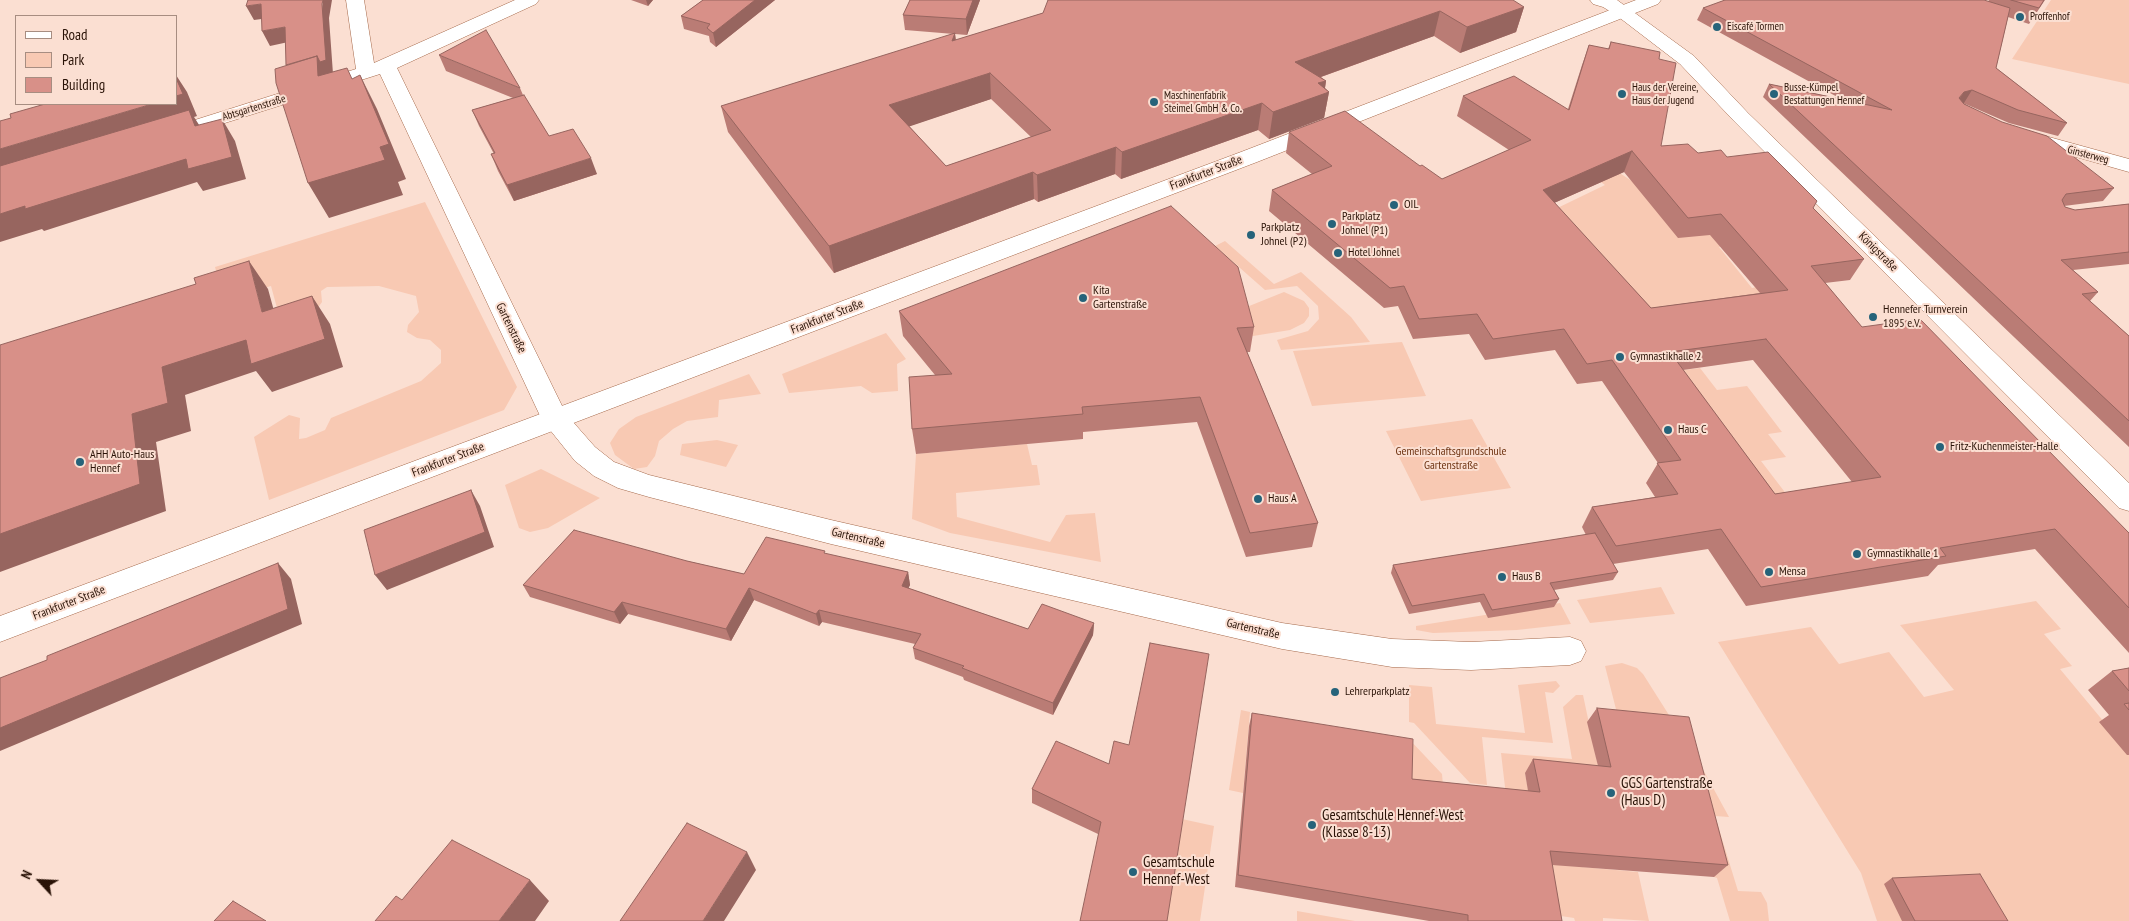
<!DOCTYPE html>
<html>
<head>
<meta charset="utf-8">
<style>
	body { margin:0 }
	#map { position:relative; width:2129px; height:921px; overflow:hidden; background:#fbdfd2; font-family:"PT Sans Narrow",sans-serif }
	canvas { display:block }
	.legend { position:absolute; left:15px; top:15px; width:162px; height:90px; box-sizing:border-box; background:#fbdfd2; border:1px solid #a78d81; margin:0; padding:6px 9px; list-style:none; font-size:15px; color:#2a1307 }
	.legend li { display:flex; align-items:center; gap:10px; height:25px }
	.legend b { width:25px; border:1px solid #a78d81 }
	.north { position:absolute; left:15px; top:856px; width:50px; height:50px; -webkit-text-stroke:4px #fbdfd2; paint-order:stroke; rotate:295deg; font-size:14px; font-weight:700; line-height:20px; text-align:center; color:#2a1307 }
	.north::after { content:''; display:block; margin:auto; width:18px; height:22px; background:#2a1307; clip-path:polygon(50% 0,100% 100%,50% 72%,0 100%) }
</style>
</head>
<body>
<div id="map">
<canvas width="2129" height="921"></canvas>
<ul class="legend">
<li><b style="height:6px;background:#fff"></b>Road</li>
<li><b style="height:14px;background:#f8c9b3"></b>Park</li>
<li><b style="height:14px;background:#d89088"></b>Building</li>
</ul>
<div class="north">N</div>
</div>
<script>
const ctx = document.querySelector('canvas').getContext('2d');
ctx.lineJoin = 'round';
function fillPath(path, color) { ctx.fillStyle = color; ctx.fill(path, 'evenodd'); }
const shape = rows => new Path2D(rows.map(r => 'M' + r).join(''));
function trace(path, color, width, dash) { ctx.strokeStyle = color; ctx.lineWidth = width; ctx.lineCap = dash ? 'butt' : 'round'; ctx.setLineDash(dash || []); ctx.stroke(path); }
function write(font, color, halo, rows, align = 'center') {
  ctx.font = font + ' "PT Sans Narrow",sans-serif'; ctx.lineWidth = 4; ctx.setLineDash([]); ctx.textBaseline = 'middle'; ctx.strokeStyle = halo; ctx.fillStyle = color; for (const [text, x, y, turn = 0] of rows) {
    ctx.save(); ctx.translate(x, y); ctx.rotate((+turn || 0) * Math.PI / 180); ctx.textAlign = isNaN(turn) ? turn : align; if (halo) ctx.strokeText(text, 0, 0); ctx.fillText(text, 0, 0); ctx.restore();
  }
}
const green = shape([
	[2051,0,2129,0,2129,84,2012,59],
	[1587,152,1649,192,1738,243,1719,247,1752,288,1766,285,1784,309,1547,336,1545,214,1605,185,1570,160],
	[425,202,517,387,504,410,269,500,254,437,289,415,300,418,299,439,306,438,325,430,331,418,421,381,441,363,441,350,430,340,417,338,407,332,408,325,419,312,416,296,379,286,327,287,321,291,322,302,315,312,280,319,271,286,224,299,215,267],
	[1225,241,1274,284,1301,272,1351,317,1370,342,1281,350,1277,340,1308,331,1319,319,1318,306,1297,286,1265,290,1215,246],
	[1284,292,1304,301,1309,308,1309,316,1304,323,1290,330,1253,336,1239,334,1212,321],
	[886,333,906,359,897,364,898,391,872,393,861,386,789,393,782,374],
	[1402,342,1426,396,1312,406,1293,351],
	[1700,368,1717,390,1747,386,1782,432,1768,434,1786,457,1761,461,1797,508,1760,514,1660,373],
	[749,374,761,394,719,400,718,417,687,421,673,429,659,441,655,456,647,467,634,469,615,455,610,443,619,429,636,417],
	[1472,419,1511,488,1421,501,1386,431],
	[717,440,738,445,726,467,680,455,682,444],
	[1027,444,1032,465,1037,465,1040,485,956,493,957,517,1050,542,1066,515,1095,513,1101,562,950,533,912,519,916,454],
	[541,469,600,498,548,528,530,532,519,528,505,485],
	[1661,587,1675,614,1590,623,1577,600],
	[2036,601,2061,629,2044,634,2072,666,2060,669,2129,752,2129,921,1877,921,1861,873,1718,642,1811,627,1839,664,1889,652,1924,697,1954,690,1900,625],
	[1560,603,1571,624,1517,630,1433,633,1416,630,1416,626],
	[1622,663,1637,668,1643,674,1700,764,1729,817,1715,816,1738,891,1761,892,1767,903,1769,921,1730,921,1717,878,1714,877,1620,725,1605,666],
	[1556,681,1560,686,1553,693,1545,692,1553,743,1482,737,1487,785,1470,783,1414,723,1409,722,1409,685,1432,687,1436,724,1525,733,1518,685],
	[1576,695,1583,695,1601,780,1525,773,1531,806,1507,804,1501,753,1572,759,1563,707],
	[1241,710,1250,712,1243,793,1229,790],
	[1408,738,1442,774,1444,797,1405,792],
	[1182,819,1214,826,1200,921,1166,921],
	[1539,854,1580,857,1582,867,1638,872,1649,921,1603,918,1603,921,1575,921,1574,918,1548,914],
	[1297,911,1355,921,1297,921]
]);
const minor = shape([
	[346,0,364,0,374,63,515,0,539,0,536,4,397,68,566,414,595,447,614,462,649,475,831,520,1282,623,1392,639,1471,642,1570,637,1581,641,1586,651,1581,661,1570,665,1471,670,1392,667,1282,649,831,544,649,497,618,488,594,476,575,461,542,420,380,74,171,140,164,142,157,140,154,136,157,132,356,69,346,0],
	[1590,0,1617,0,1694,56,1748,113,2129,483,2129,511,2119,508,1734,121,1680,64,1616,15,1603,7,1593,4,1590,0],
	[2027,131,2129,159,2129,172,2020,141,2017,137,2020,133,2027,131]
]);
const secondary = shape([
	[1636,0,1661,0,1658,4,1257,162,0,642,0,616,1241,152,1636,0]
]);
const wall = shape([
	[631,0,653,0,648,6],
	[703,0,775,0,716,47,710,42,709,36,684,29,681,16],
	[910,0,980,0,967,35,955,34,956,40,1043,13,1524,7,1516,32,1460,53,1434,36,1321,77,1326,81,1325,88,1329,92,1324,118,1269,139,1258,130,1121,179,1115,174,1038,202,1034,199,834,273,728,132,721,106,954,34,905,30,903,15],
	[991,99,1031,137,946,166,909,126],
	[1989,0,2045,0,2029,24,2008,17,1996,68,2067,123,2058,136,2009,123,1963,103,2114,188,2103,201,2064,206,2065,207,2075,210,2129,204,2129,264,2073,270,2098,292,2090,301,2129,336,2129,447,1763,97,1769,84,1841,99,1697,20,1703,8,1988,2],
	[1611,42,1659,59,1661,146,1698,153,1727,157,1813,208,1864,259,1850,280,1825,283,1862,327,2129,533,2129,653,2035,549,1938,565,1928,576,1746,606,1708,549,1613,564,1618,572,1613,580,1554,590,1559,599,1554,607,1488,618,1480,602,1409,614,1391,573,1393,565,1586,535,1582,527,1592,507,1655,497,1646,483,1658,463,1602,381,1577,384,1555,350,1485,360,1469,334,1413,339,1398,306,1384,308,1269,211,1272,190,1312,174,1286,153,1289,132,1420,166,1442,179,1509,150,1457,116,1463,96,1568,109,1582,65,1589,45,1608,49],
	[1624,172,1678,238,1710,235,1760,293,1651,308,1554,203],
	[1753,360,1852,482,1775,494,1683,370],
	[439,55,520,88,523,95,549,136,597,174,514,201,498,171,491,154,494,154,479,126,472,110,513,98,446,71],
	[899,311,1254,327,1250,352,1247,352,1318,523,1312,547,1246,557,1197,422,1083,432,1083,439,916,454,912,429,935,375,903,336],
	[826,554,908,572,910,585,908,588,1028,629,1094,623,1093,635,1053,715,964,680,963,677,915,659,913,648,915,644,822,622,819,626,754,600,731,641,628,614,620,624,530,597,523,585,687,561,744,574],
	[2129,668,2129,755,2127,755,2099,722,2109,715,2088,690,2112,671],
	[1597,708,1728,865,1714,877,1552,865,1562,921,1429,921,1235,887,1249,726,1252,713,1412,779,1528,791,1525,773,1533,759,1598,766,1587,722],
	[1129,745,1098,834,1032,803,1032,789,1109,764],
	[1892,878,2008,921,1902,921,1884,884]
]);
const shadedWall = shape([
	[323,0,332,0,329,18,333,74,294,86,317,56],
	[646,0,653,0,648,6],
	[755,0,775,0,716,47,713,33],
	[973,0,980,0,967,35,966,19],
	[261,4,269,18,254,20,246,6],
	[1524,7,1516,32,1460,53,1467,27],
	[1440,11,1434,36,1290,88,1295,62],
	[285,27,293,41,270,46,262,31],
	[955,33,957,59,952,41],
	[990,73,991,99,893,132,889,105],
	[176,75,187,92,197,116,194,117,203,131,0,177,0,149,152,104,176,104],
	[360,75,377,109,406,179,398,182,403,195,329,218,308,183,380,147],
	[1326,81,1324,94,1329,92,1324,118,1269,139,1273,112,1318,83],
	[1972,90,1964,103,1955,105,1951,111,1964,92],
	[1262,103,1258,130,1121,179,1122,152],
	[222,119,235,141,246,179,203,191,197,182,44,231,42,229,0,242,0,214],
	[1116,147,1115,174,1038,202,1037,175],
	[1632,151,1624,172,1536,211,1543,190],
	[591,158,597,174,514,201,507,185],
	[1033,172,1034,199,834,273,829,246],
	[249,261,268,289,282,340,262,312],
	[312,296,330,324,343,367,272,392,256,371,185,395,191,431,156,442,166,511,0,572,0,534,132,414,162,367],
	[471,490,480,506,494,547,387,590,375,575],
	[278,563,291,579,302,624,0,751,0,728],
	[908,572,910,585,904,598,902,586],
	[749,588,754,600,731,641,726,629],
	[622,602,628,614,620,624,614,612],
	[819,610,822,622,819,626,816,614],
	[1094,623,1093,635,1053,715,1053,703],
	[747,852,756,870,724,921,703,921],
	[530,880,549,901,535,921,499,921]
]);
const building = shape([
	[248,0,323,0,322,4,326,60,320,62,317,56,286,65,285,27,262,31,261,4,246,6,248,0],
	[703,0,755,0,713,33,707,28,710,24,681,16,703,0],
	[910,0,973,0,966,19,903,15,910,0],
	[1048,0,1513,0,1524,7,1467,27,1440,11,1295,62,1326,81,1318,83,1329,92,1273,112,1262,103,1122,152,1116,147,1037,175,1033,172,829,246,721,106,955,33,952,41,1043,13,1048,0],
	[990,73,1051,130,946,166,889,105,990,73],
	[1725,0,1984,0,2010,8,1996,68,2067,123,2018,110,1972,90,1964,92,1959,98,1964,104,2002,122,2047,136,2114,188,2066,194,2062,200,2065,207,2075,210,2129,204,2129,252,2061,260,2098,292,2082,294,2129,336,2129,421,1769,84,1892,110,1703,8,1725,0],
	[2011,0,2044,0,2039,8,2011,0],
	[486,30,520,88,439,55,486,30],
	[1611,42,1660,52,1659,59,1676,63,1661,146,1688,144,1698,153,1721,150,1727,157,1768,152,1817,201,1813,208,1864,259,1811,266,1862,327,1920,319,2129,533,2129,608,2055,529,1940,548,1946,556,1761,587,1721,529,1616,546,1592,507,1678,494,1657,463,1681,460,1612,360,1587,364,1564,329,1493,339,1477,314,1419,319,1404,286,1390,288,1272,190,1332,166,1289,132,1345,111,1420,166,1422,165,1442,179,1531,140,1463,96,1514,76,1569,110,1589,45,1609,49,1611,42],
	[1632,151,1688,218,1721,214,1788,290,1651,308,1543,190,1632,151],
	[1766,339,1881,477,1775,494,1670,352,1766,339],
	[317,56,318,76,347,68,352,79,360,75,389,144,380,147,385,160,308,183,276,83,275,69,317,56],
	[176,78,183,94,176,96,176,78],
	[524,95,549,136,573,129,591,158,507,185,491,154,495,153,472,110,524,95],
	[44,104,152,104,0,149,0,121,11,118,10,114,45,104,44,104],
	[189,110,195,126,222,119,232,157,188,169,186,159,25,209,25,206,0,214,0,166,189,110],
	[1171,206,1238,267,1254,327,1237,328,1318,523,1250,533,1200,397,1082,407,1083,414,912,429,909,377,952,374,899,311,1171,206],
	[249,261,262,312,312,296,325,339,251,364,246,340,162,367,168,403,132,414,140,484,0,534,0,345,196,284,194,278,249,261],
	[471,490,485,532,375,575,364,530,471,490],
	[574,530,687,561,744,574,766,537,825,551,824,553,908,572,902,586,1028,629,1042,604,1094,623,1053,703,962,668,964,666,913,648,921,634,819,610,816,614,749,588,726,629,622,602,614,612,523,585,574,530],
	[1595,533,1618,572,1550,583,1559,599,1492,610,1484,594,1412,606,1393,565,1595,533],
	[278,563,288,609,0,728,0,678,47,660,47,656,278,563],
	[1150,643,1209,654,1167,921,1080,921,1101,822,1032,789,1056,741,1109,764,1114,741,1129,745,1150,643],
	[2129,668,2129,691,2112,671,2129,668],
	[2129,703,2129,710,2124,704,2129,703],
	[1597,708,1689,717,1728,865,1550,851,1562,921,1468,921,1468,915,1238,875,1252,713,1413,739,1412,779,1540,792,1533,759,1611,767,1597,708],
	[687,823,747,852,703,921,620,921,687,823],
	[452,840,530,880,499,921,375,921,396,896,402,900,452,840],
	[1980,874,2008,921,1915,921,1892,878,1980,874],
	[233,901,266,921,214,921,233,901]
]);
const markers = [
	[2020,17,5,"#26637a"],
	[1717,27,5,"#26637a"],
	[1622,94,5,"#26637a"],
	[1774,94,5,"#26637a"],
	[1154,102,5,"#26637a"],
	[1394,205,5,"#26637a"],
	[1332,224,5,"#26637a"],
	[1251,235,5,"#26637a"],
	[1338,253,5,"#26637a"],
	[1083,298,5,"#26637a"],
	[1873,317,5,"#26637a"],
	[1620,357,5,"#26637a"],
	[1668,430,5,"#26637a"],
	[1940,447,5,"#26637a"],
	[80,462,5,"#26637a"],
	[1258,499,5,"#26637a"],
	[1857,554,5,"#26637a"],
	[1769,572,5,"#26637a"],
	[1502,577,5,"#26637a"],
	[1335,692,5,"#26637a"],
	[1611,793,5,"#26637a"],
	[1312,825,5,"#26637a"],
	[1133,872,5,"#26637a"]
];
const farPoinames = [
	["Proffenhof",2030,17],
	["Eiscafé Tormen",1727,27],
	["Haus der Vereine,",1632,88],
	["Haus der Jugend",1632,101],
	["Busse-Kümpel",1784,88],
	["Bestattungen Hennef",1784,101],
	["Maschinenfabrik",1164,96],
	["Steimel GmbH & Co.",1164,109]
];
const farStreetnames = [
	["Abtsgartenstraße",254,108,-17],
	["Ginsterweg",2088,155,15]
];
const streetNames = [
	["Frankfurter Straße",1206,173,-21],
	["Königstraße",1878,252,45],
	["Frankfurter Straße",827,317,-21],
	["Gartenstraße",511,328,64],
	["Frankfurter Straße",448,460,-21],
	["Gartenstraße",858,538,13],
	["Frankfurter Straße",69,603,-21],
	["Gartenstraße",1253,629,13]
];
const poiNames = [
	["OIL",1404,205],
	["Parkplatz",1342,217],
	["Johnel (P1)",1342,231],
	["Parkplatz",1261,228],
	["Johnel (P2)",1261,242],
	["Hotel Johnel",1348,253],
	["Kita",1093,291],
	["Gartenstraße",1093,305],
	["Hennefer Turnverein",1883,310],
	["1895 e.V.",1883,324],
	["Gymnastikhalle 2",1630,357],
	["Haus C",1678,430],
	["Fritz-Kuchenmeister-Halle",1950,447],
	["AHH Auto-Haus",90,455],
	["Hennef",90,469],
	["Haus A",1268,499],
	["Gymnastikhalle 1",1867,554],
	["Mensa",1779,572],
	["Haus B",1512,577],
	["Lehrerparkplatz",1345,692]
];
const parkNames = [
	["Gemeinschaftsgrundschule",1451,452],
	["Gartenstraße",1451,466]
];
const nearPoinames = [
	["GGS Gartenstraße",1621,784],
	["(Haus D)",1621,801],
	["Gesamtschule Hennef-West",1322,816],
	["(Klasse 8-13)",1322,833],
	["Gesamtschule",1143,863],
	["Hennef-West",1143,880]
];
fillPath(green, '#f8c9b3');
trace(minor, '#a5694b', 1);
trace(secondary, '#a5694b', 1);
fillPath(minor, '#fff');
fillPath(secondary, '#fff');
fillPath(wall, '#ba7c75');
fillPath(shadedWall, '#97655f');
fillPath(building, '#d89088');
trace(building, '#97655f', 1);
for (const [x, y, r, color] of markers) { const dot = new Path2D(); dot.arc(x, y, r, 0, 2 * Math.PI); ctx.fillStyle = color; ctx.fill(dot); trace(dot, '#fbdfd2', 2); }
write('11px', '#2a1307', '#fbdfd2', farPoinames, 'left');
write('11px', '#2a1307', '#fbdfd2', farStreetnames);
write('12px', '#2a1307', '#fbdfd2', streetNames);
write('12px', '#2a1307', '#fbdfd2', poiNames, 'left');
write('12px', '#6f3514', '#fbdfd2', parkNames);
write('15px', '#2a1307', '#fbdfd2', nearPoinames, 'left');
</script>
</body>
</html>
